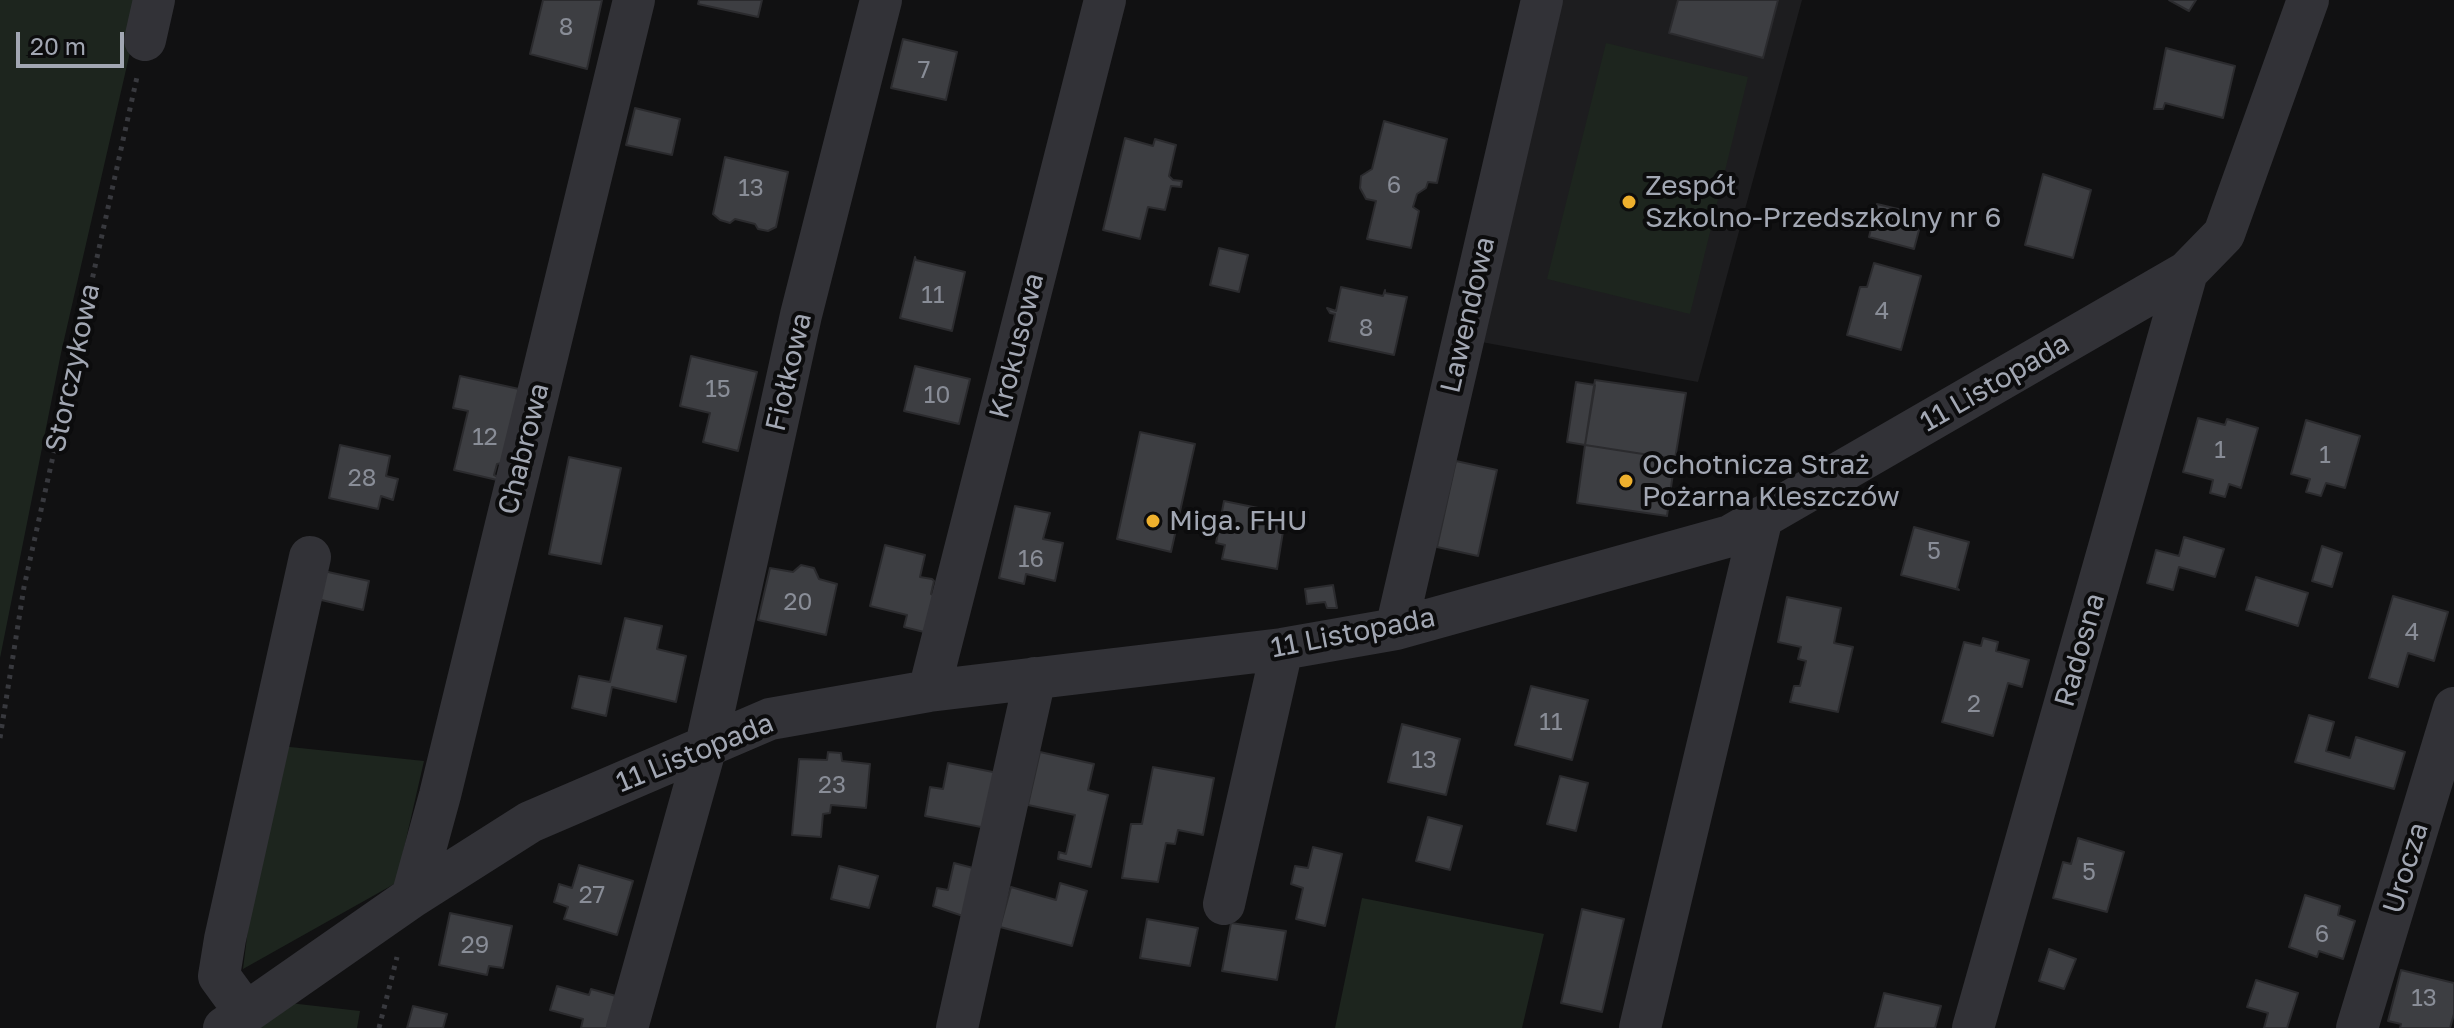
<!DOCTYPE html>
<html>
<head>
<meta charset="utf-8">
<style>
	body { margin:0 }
	#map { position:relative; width:2454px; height:1028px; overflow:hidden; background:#111112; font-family:"Golos Text",sans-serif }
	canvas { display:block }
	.scale { position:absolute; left:16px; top:32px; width:108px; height:36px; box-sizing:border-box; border:4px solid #a2a7b3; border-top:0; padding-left:10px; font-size:24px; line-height:28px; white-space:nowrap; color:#a2a7b3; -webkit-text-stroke:6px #0c0c0d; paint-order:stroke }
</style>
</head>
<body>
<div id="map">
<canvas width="2454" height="1028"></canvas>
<div class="scale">20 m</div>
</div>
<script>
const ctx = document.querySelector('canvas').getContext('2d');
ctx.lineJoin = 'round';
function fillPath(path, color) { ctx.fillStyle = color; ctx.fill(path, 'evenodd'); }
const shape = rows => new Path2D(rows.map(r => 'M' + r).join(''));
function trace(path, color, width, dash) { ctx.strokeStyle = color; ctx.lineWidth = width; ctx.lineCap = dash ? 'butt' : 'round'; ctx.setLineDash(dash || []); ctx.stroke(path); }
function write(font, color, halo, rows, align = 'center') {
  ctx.font = font + ' "Golos Text",sans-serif'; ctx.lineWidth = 8; ctx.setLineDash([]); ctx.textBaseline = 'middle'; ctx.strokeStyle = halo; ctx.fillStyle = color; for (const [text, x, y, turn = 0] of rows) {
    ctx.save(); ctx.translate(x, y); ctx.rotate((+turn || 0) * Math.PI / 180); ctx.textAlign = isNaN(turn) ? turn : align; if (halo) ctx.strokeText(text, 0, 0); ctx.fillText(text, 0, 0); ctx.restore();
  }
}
const built = shape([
	[1560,0,1802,0,1698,382,1476,341]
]);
const green = shape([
	[0,0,142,0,61,353,0,658],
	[1606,43,1748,77,1690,314,1547,279],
	[271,745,424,761,396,883,243,969],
	[1362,898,1544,934,1522,1028,1335,1028],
	[263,1000,360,1011,357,1028,226,1028]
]);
const building = shape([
	[543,0,602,0,587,69,530,54,543,0],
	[699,0,762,0,758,17,698,4,699,0],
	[1678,0,1778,0,1763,58,1669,33,1678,0],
	[2169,0,2196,0,2189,11,2169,0],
	[903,39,957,52,946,100,891,88,903,39],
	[2166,48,2235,66,2223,118,2165,103,2163,109,2154,109,2166,48],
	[635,108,680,119,672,155,626,145,635,108],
	[1384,121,1447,139,1437,183,1428,182,1426,188,1417,194,1413,207,1419,211,1411,248,1367,239,1376,201,1366,199,1360,188,1361,176,1372,169,1384,121],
	[1125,138,1153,146,1155,139,1176,145,1169,176,1173,180,1182,181,1181,187,1171,186,1165,210,1148,207,1140,239,1103,230,1125,138],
	[725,157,788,172,776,227,768,231,758,229,755,224,735,219,730,223,720,220,713,214,725,157],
	[2043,174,2091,190,2073,258,2025,245,2043,174],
	[1877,204,1923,215,1914,249,1869,237,1877,204],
	[1219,248,1248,255,1239,292,1210,285,1219,248],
	[915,257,916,260,965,272,952,331,900,318,915,257],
	[1874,263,1921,276,1901,350,1847,335,1860,287,1867,287,1874,263],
	[1341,287,1383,296,1385,290,1385,293,1407,297,1394,355,1329,341,1335,314,1330,313,1327,308,1336,311,1341,287],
	[691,356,757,372,738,451,703,442,710,413,680,406,691,356],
	[915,366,970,379,959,424,904,411,915,366],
	[460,376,519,389,502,463,497,464,494,475,500,478,497,480,454,470,468,411,453,408,460,376],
	[1595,380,1686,393,1675,459,1585,445,1595,380],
	[1576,382,1595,385,1585,445,1567,442,1576,382],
	[2198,418,2225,425,2227,419,2258,428,2241,488,2229,484,2225,497,2210,493,2213,480,2183,472,2198,418],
	[2306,420,2360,436,2345,488,2326,483,2321,496,2306,492,2310,479,2291,474,2306,420],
	[1140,432,1195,444,1171,552,1117,539,1140,432],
	[340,445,390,456,386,476,398,479,393,500,381,496,378,509,329,498,340,445],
	[1585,445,1675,459,1667,516,1577,503,1585,445],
	[569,457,621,468,601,564,549,554,569,457],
	[1456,461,1497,470,1478,556,1437,547,1456,461],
	[1224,501,1263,509,1264,515,1285,519,1277,569,1222,559,1225,545,1216,543,1224,501],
	[1015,506,1050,513,1043,539,1063,543,1055,581,1026,574,1024,584,999,578,1015,506],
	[1914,527,1969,542,1957,588,1959,590,1901,575,1914,527],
	[2184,537,2224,549,2215,577,2179,567,2173,590,2147,583,2156,550,2179,556,2184,537],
	[885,545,925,555,920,577,932,579,934,581,931,594,936,596,928,633,904,627,907,615,870,606,885,545],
	[2322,546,2342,553,2332,587,2312,581,2322,546],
	[801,565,814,568,819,579,837,584,826,635,758,620,770,568,793,572,801,565],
	[319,570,369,581,363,610,313,598,319,570],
	[2256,577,2308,593,2298,626,2246,610,2256,577],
	[1333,585,1337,608,1327,608,1325,602,1307,604,1305,589,1333,585],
	[2393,596,2448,612,2434,661,2408,653,2398,687,2369,678,2393,596],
	[1787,597,1841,608,1834,643,1853,647,1838,712,1790,702,1794,686,1800,686,1806,661,1798,659,1801,647,1778,642,1787,597],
	[625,618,662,626,657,649,686,656,676,702,612,687,606,716,572,708,579,676,610,682,625,618],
	[1983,638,1998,642,1996,651,2029,660,2022,687,2008,683,1993,736,1942,722,1964,642,1981,646,1983,638],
	[1531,686,1588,700,1572,760,1515,745,1531,686],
	[2309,715,2334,722,2326,751,2350,758,2356,737,2405,752,2394,789,2295,762,2309,715],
	[1402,724,1460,739,1446,795,1388,782,1402,724],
	[828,752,841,753,842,761,870,764,866,808,831,805,830,813,823,814,821,837,792,835,799,759,827,760,828,752],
	[1040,752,1094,764,1088,790,1108,795,1091,867,1058,859,1059,852,1066,854,1075,815,1028,805,1040,752],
	[948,763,998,773,986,828,925,816,930,787,943,789,948,763],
	[1153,767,1214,778,1203,835,1178,830,1175,844,1166,843,1158,882,1122,878,1131,824,1142,824,1153,767],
	[1560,776,1588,783,1576,831,1547,824,1560,776],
	[1428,817,1462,826,1450,870,1416,861,1428,817],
	[2078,838,2124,852,2107,912,2053,898,2063,862,2071,864,2078,838],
	[1313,847,1342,854,1325,926,1296,919,1303,888,1291,884,1295,866,1308,868,1313,847],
	[954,863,977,869,966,917,933,906,937,888,948,890,954,863],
	[579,865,633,881,617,935,564,919,568,907,554,902,559,884,572,888,579,865],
	[839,866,878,876,869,908,831,899,839,866],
	[1060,883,1087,891,1072,946,1000,927,1011,887,1056,900,1060,883],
	[2305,895,2340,906,2338,915,2355,921,2343,959,2319,951,2317,957,2289,947,2305,895],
	[1582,909,1624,919,1602,1012,1561,1003,1582,909],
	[450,913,512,926,503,968,489,966,487,975,439,965,450,913],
	[1147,919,1198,928,1190,966,1140,958,1147,919],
	[1231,923,1286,931,1277,980,1222,971,1231,923],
	[2049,949,2076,959,2064,989,2039,981,2049,949],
	[2401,970,2454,983,2454,1014,2450,1028,2400,1028,2401,1024,2388,1021,2401,970],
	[2256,980,2298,993,2287,1028,2264,1028,2268,1013,2247,1007,2256,980],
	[557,986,589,995,591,989,616,996,607,1028,581,1028,583,1019,550,1010,557,986],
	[1884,993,1941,1006,1935,1028,1875,1028,1884,993],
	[413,1006,447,1014,443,1028,407,1028,413,1006]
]);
const path = shape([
	[0,738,24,587,137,77],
	[379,1028,397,957]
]);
const minor = shape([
	[145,40,154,0],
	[1396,629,1542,0],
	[929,691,1105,0],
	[412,897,440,795,634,0],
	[1224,904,1282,649],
	[246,1013,219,976,225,939,310,557],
	[224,1028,412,897,530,822,770,719,929,691,1282,649,1396,629,1730,536,2187,272,2224,234,2308,0],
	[627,1028,706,746,801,315,881,0],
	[957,1028,1035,678],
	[1640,1028,1762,517],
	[1973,1028,2187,272],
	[2357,1028,2454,708]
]);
const markers = [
	[1629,202,8,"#eeb02d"],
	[1626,481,8,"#eeb02d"],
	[1153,521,8,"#eeb02d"]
];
const numberNames = [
	["8",566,27],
	["7",924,70],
	["6",1394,185],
	["13",751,188],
	["11",933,295],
	["4",1882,311],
	["8",1366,328],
	["15",718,389],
	["10",937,395],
	["12",485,437],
	["1",2220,450],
	["1",2325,455],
	["28",362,478],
	["5",1934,551],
	["16",1031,559],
	["20",798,602],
	["4",2412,632],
	["2",1974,704],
	["11",1551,722],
	["13",1424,760],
	["23",832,785],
	["5",2089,872],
	["27",592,895],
	["6",2322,934],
	["29",475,945],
	["13",2424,998]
];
const poiNames = [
	["Zespół",1645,186],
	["Szkolno-Przedszkolny nr 6",1645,218],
	["Ochotnicza Straż",1642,465],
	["Pożarna Kleszczów",1642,497],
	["Miga. FHU",1169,521]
];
const streetNames = [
	["Lawendowa",1468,315,-77],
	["Krokusowa",1017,346,-76],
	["Storczykowa",73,368,-78],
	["Fiołkowa",789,372,-77],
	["11 Listopada",1995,383,-30],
	["Chabrowa",524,449,-76],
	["11 Listopada",1353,633,-11],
	["Radosna",2080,650,-74],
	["11 Listopada",695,753,-22],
	["Urocza",2406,868,-73]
];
fillPath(built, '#1d1d1f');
fillPath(green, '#1d251e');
fillPath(building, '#3d3e42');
trace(building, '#2b2b2e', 2);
trace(path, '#38393e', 5, [4, 6]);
trace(minor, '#323237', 42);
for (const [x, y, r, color] of markers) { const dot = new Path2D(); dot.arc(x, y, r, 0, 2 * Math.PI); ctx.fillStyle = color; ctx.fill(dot); trace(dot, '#0c0c0d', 3); }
write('24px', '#898d97', null, numberNames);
write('28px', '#a2a7b3', '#0c0c0d', poiNames, 'left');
write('28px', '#a2a7b3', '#0c0c0d', streetNames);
</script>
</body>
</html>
